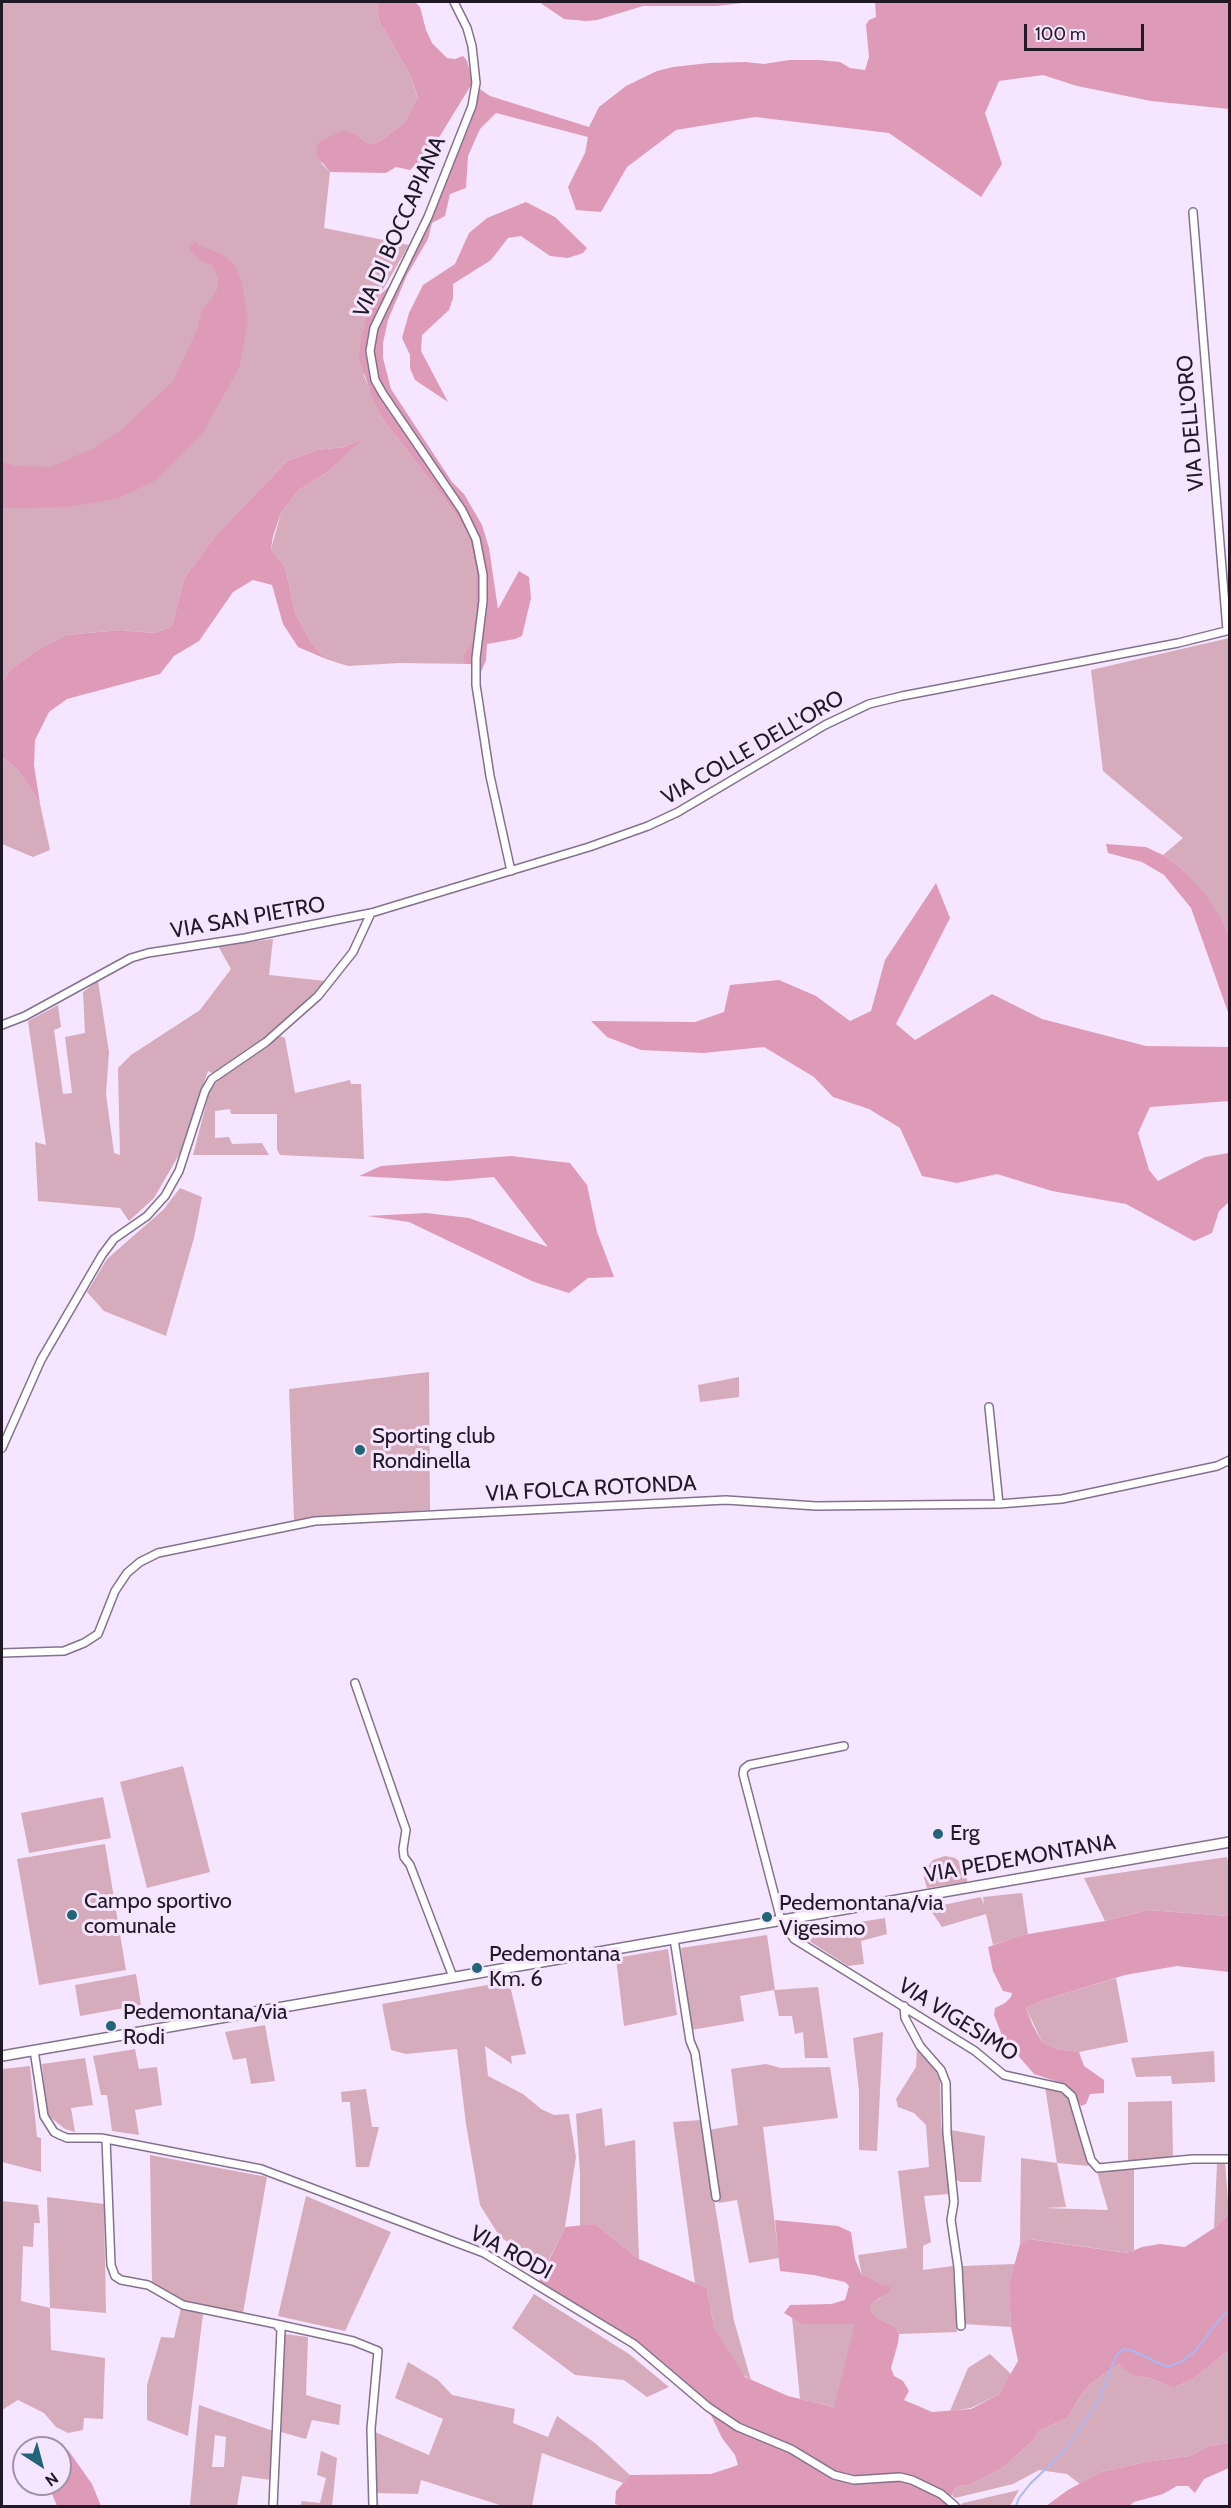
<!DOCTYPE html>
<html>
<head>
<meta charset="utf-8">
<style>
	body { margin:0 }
	#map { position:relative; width:1231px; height:2508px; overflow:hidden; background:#f6e5fe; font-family:Cabin,sans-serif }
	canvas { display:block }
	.frame { position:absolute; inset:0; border:3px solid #211925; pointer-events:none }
	.north { position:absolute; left:12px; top:2436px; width:60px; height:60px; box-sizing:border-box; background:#f6e5fe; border:2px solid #a193a7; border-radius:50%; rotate:144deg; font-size:16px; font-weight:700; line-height:24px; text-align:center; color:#211925 }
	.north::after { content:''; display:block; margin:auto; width:21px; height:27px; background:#226578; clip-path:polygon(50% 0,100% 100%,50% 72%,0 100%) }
	.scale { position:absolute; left:1024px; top:24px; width:120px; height:27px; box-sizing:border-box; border:3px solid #211925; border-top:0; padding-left:8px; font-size:18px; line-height:21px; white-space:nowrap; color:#211925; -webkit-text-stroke:4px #f6e5fe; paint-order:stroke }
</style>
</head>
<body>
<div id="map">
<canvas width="1231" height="2508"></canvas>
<div class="frame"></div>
<div class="north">N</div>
<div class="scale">100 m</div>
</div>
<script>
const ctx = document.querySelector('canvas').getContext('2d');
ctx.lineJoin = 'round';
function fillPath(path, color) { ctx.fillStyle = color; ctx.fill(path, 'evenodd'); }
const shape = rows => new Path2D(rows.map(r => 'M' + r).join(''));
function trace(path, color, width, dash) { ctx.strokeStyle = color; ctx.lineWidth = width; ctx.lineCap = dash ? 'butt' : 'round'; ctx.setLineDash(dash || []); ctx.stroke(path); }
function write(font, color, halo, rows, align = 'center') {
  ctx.font = font + ' Cabin,sans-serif'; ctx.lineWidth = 6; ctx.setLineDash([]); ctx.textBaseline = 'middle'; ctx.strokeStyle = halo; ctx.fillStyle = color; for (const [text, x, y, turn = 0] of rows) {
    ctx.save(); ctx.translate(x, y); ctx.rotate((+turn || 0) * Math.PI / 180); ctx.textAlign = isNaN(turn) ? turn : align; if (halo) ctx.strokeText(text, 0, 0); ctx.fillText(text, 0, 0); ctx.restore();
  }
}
const green = shape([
	[2,2,377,2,379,21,410,75,418,99,404,123,380,141,373,144,367,142,357,135,321,163,330,172,324,228,409,245,367,317,364,376,382,418,449,505,469,536,476,575,476,606,470,664,400,663,348,666,326,659,311,642,296,615,285,567,271,549,281,513,299,490,328,472,360,440,344,447,317,450,287,461,215,536,184,578,172,626,155,633,120,630,66,635,39,649,11,669,2,681],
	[1229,638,1229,937,1224,923,1182,869,1163,855,1183,838,1103,771,1091,670],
	[2,757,18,770,40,804,50,850,33,857,2,844],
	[273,939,269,975,326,981,296,1011,253,1047,214,1074,208,1071,180,1153,154,1198,129,1221,120,1208,38,1201,35,1142,46,1145,28,1021,58,1005,61,1027,54,1030,63,1094,72,1093,65,1037,85,1033,83,992,98,981,109,1052,106,1094,114,1153,120,1155,118,1068,131,1055,200,1010,231,969,218,946],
	[280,1036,285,1038,295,1093,350,1080,351,1084,361,1084,364,1159,280,1155,277,1149,277,1114,231,1114,230,1109,215,1111,215,1138,229,1137,232,1144,262,1143,269,1155,193,1155,209,1093,215,1084,221,1077],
	[180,1188,202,1197,194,1238,166,1336,104,1311,87,1292,107,1259,163,1210],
	[429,1372,430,1510,335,1516,294,1521,289,1389],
	[739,1377,739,1397,700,1402,698,1385],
	[183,1766,210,1872,147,1888,120,1782],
	[103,1797,111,1838,29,1853,21,1813],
	[105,1844,126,1970,39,1985,17,1859],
	[945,1856,955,1858,963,1864,967,1873,967,1882,927,1888,924,1878,926,1869,933,1860],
	[1227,1857,1230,1869,1229,1916,1148,1910,1105,1921,1084,1878],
	[1022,1893,1028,1934,993,1945,986,1914,942,1927,929,1908,981,1897,984,1905,983,1897],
	[885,1918,887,1934,861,1941,864,1964,848,1966,795,1932],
	[767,1935,775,1990,818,1987,828,2058,805,2058,803,2032,795,2034,792,2016,779,2016,774,1990,740,1996,744,2021,691,2030,681,1948],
	[668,1949,677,2015,624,2026,616,1958],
	[136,1974,141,2005,80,2016,75,1985],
	[1116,1978,1128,2042,1079,2052,1057,2049,1042,2042,1026,2008,1044,2000],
	[509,1981,526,2054,511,2056,512,2064,485,2046,488,2076,523,2094,541,2109,554,2115,569,2114,576,2157,565,2227,546,2266,500,2237,480,2205,466,2124,457,2049,406,2054,391,2050,382,2004],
	[265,2025,275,2081,251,2084,246,2058,233,2060,225,2032],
	[883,2032,877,2151,859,2150,859,2091,853,2038],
	[917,2048,934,2067,940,2081,941,2124,949,2194,924,2196,931,2242,923,2246,923,2270,953,2266,957,2332,899,2334,894,2326,877,2318,870,2310,869,2304,881,2298,882,2285,871,2278,862,2277,858,2255,907,2248,898,2171,929,2167,926,2125,914,2113,898,2107,896,2099,916,2067],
	[135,2049,139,2069,157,2067,162,2105,135,2110,139,2135,112,2131,107,2095,101,2095,93,2056],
	[1214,2051,1215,2082,1172,2084,1171,2076,1136,2077,1131,2058],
	[85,2058,93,2105,71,2108,75,2132,65,2129,50,2117,46,2108,42,2064],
	[766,2064,781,2068,830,2067,838,2118,763,2127,779,2258,749,2263,737,2200,719,2203,708,2130,738,2125,731,2069],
	[30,2066,37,2137,41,2138,41,2172,2,2162,2,2069],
	[1045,2087,1058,2090,1070,2100,1089,2166,1057,2163,1066,2207,1044,2208,1108,2210,1097,2172,1134,2168,1134,2250,1129,2253,1030,2239,1020,2244,1021,2158,1057,2163],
	[366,2089,372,2127,379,2127,369,2167,356,2167,350,2102,342,2102,341,2092],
	[1172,2101,1173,2158,1128,2163,1128,2102],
	[602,2108,605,2146,635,2140,639,2259,595,2224,580,2226,580,2173,576,2114],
	[701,2120,734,2321,751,2380,742,2374,714,2327,707,2288,695,2283,673,2122],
	[951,2130,985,2136,981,2182,960,2182,954,2178],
	[150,2155,267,2177,243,2313,179,2300,152,2283],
	[1225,2162,1229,2213,1214,2228,1217,2163],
	[306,2196,391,2232,345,2331,278,2316],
	[47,2197,104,2204,106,2313,50,2308,51,2350,105,2358,103,2419,84,2418,83,2430,68,2433,56,2427,44,2413,18,2400,2,2410,2,2201,38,2205,40,2223,34,2223,33,2247,23,2246,21,2301,50,2308],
	[1015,2264,1009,2285,1011,2327,963,2324,963,2266],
	[534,2294,629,2354,669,2387,647,2397,624,2380,575,2375,512,2328],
	[181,2308,203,2314,188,2436,147,2420,147,2385,161,2337,174,2338],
	[792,2317,802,2324,856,2324,835,2407,800,2399],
	[284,2334,308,2337,306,2395,341,2405,339,2425,312,2420,306,2439,281,2432],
	[1229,2350,1229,2443,1208,2446,1190,2456,1145,2462,1101,2472,1080,2484,1067,2474,1039,2470,1013,2484,955,2498,952,2495,957,2486,969,2485,1001,2469,1034,2440,1039,2431,1067,2418,1084,2391,1097,2379,1119,2364,1136,2376,1150,2378,1173,2388,1193,2379],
	[990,2354,1011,2374,999,2394,971,2408,950,2411,968,2368],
	[408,2362,438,2380,452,2395,515,2409,513,2423,548,2437,557,2416,595,2443,630,2475,623,2483,542,2453,532,2506,503,2506,421,2480,418,2494,376,2493,375,2432,429,2455,443,2419,395,2398],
	[199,2405,273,2431,271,2480,242,2476,237,2506,190,2506],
	[215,2435,226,2437,224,2467,212,2467],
	[321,2451,337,2458,332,2506,300,2506,302,2501,320,2503,326,2478,317,2475],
	[1019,2490,1010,2506,960,2505,963,2503]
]);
const forest = shape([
	[377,2,415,2,420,7,426,30,432,43,447,58,455,59,463,56,467,61,473,82,438,139,435,160,417,163,410,170,396,167,386,173,330,172,316,155,319,142,344,130,357,135,367,142,373,144,380,141,404,123,418,98,410,75,379,21],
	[539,2,751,2,717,6,643,6,597,20,586,21,564,19],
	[875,2,1229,2,1229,109,1151,101,1077,86,1043,75,999,81,985,113,1002,164,981,197,889,133,755,117,676,130,627,167,601,212,576,210,568,187,585,153,588,137,496,113,480,129,468,156,466,188,450,194,445,216,432,223,428,239,407,275,388,320,383,343,383,358,391,389,452,482,464,494,482,525,489,548,498,609,519,571,529,577,531,598,522,636,515,639,487,644,486,660,481,672,470,664,465,664,464,656,472,642,476,606,476,575,469,536,449,505,382,418,372,397,359,358,361,339,367,317,381,294,405,271,423,236,471,122,480,89,490,96,589,127,599,107,626,86,657,71,673,67,709,63,745,62,764,64,789,60,819,60,840,62,850,68,865,70,869,57,866,25,869,20,876,17],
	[526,202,555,217,587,248,583,253,568,258,550,256,521,236,508,238,491,260,453,284,453,298,449,310,422,335,421,351,448,402,415,380,410,368,410,355,402,338,409,313,423,285,455,264,469,233,487,218],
	[195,241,200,246,221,254,234,264,242,283,248,321,239,368,202,434,156,480,119,498,69,507,2,508,2,462,16,466,51,467,92,449,120,431,173,381,197,330,202,309,211,300,218,288,218,277,212,265,200,260,189,249],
	[362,439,328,472,299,490,281,513,273,536,271,549,285,567,296,615,311,642,326,659,298,647,283,624,272,585,253,580,233,592,199,641,174,656,160,674,67,699,49,712,35,740,34,765,40,804,18,770,2,757,2,681,11,669,39,649,66,635,120,630,155,633,172,626,184,578,215,536,287,461,317,450,344,447],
	[1106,844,1146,847,1163,855,1182,869,1206,895,1224,923,1229,937,1229,1015,1191,908,1164,875,1142,862,1108,853],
	[936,883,950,918,896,1024,915,1040,992,994,1042,1019,1146,1046,1229,1047,1229,1101,1150,1107,1138,1133,1149,1170,1158,1181,1205,1157,1229,1153,1229,1202,1219,1211,1212,1233,1194,1241,1126,1204,1052,1191,997,1174,957,1183,922,1176,900,1128,869,1109,833,1097,814,1077,764,1047,703,1053,641,1050,607,1037,591,1021,695,1022,724,1012,730,985,779,980,816,996,850,1021,871,1011,885,960],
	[511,1156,570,1163,587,1185,597,1232,614,1277,588,1278,569,1293,534,1282,409,1222,367,1216,426,1213,469,1218,548,1247,494,1177,447,1181,359,1176,381,1166],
	[1148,1910,1229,1916,1229,1972,1177,1966,1125,1975,1044,2000,1026,2008,1033,2026,1042,2042,1057,2049,1079,2052,1084,2066,1104,2080,1104,2093,1090,2094,1086,2104,1081,2106,1067,2085,1034,2074,1003,2038,994,2015,995,2008,1005,2003,1011,1997,1012,1993,1003,1991,993,1971,988,1947,1023,1935,1105,1921],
	[1229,2213,1229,2350,1193,2379,1173,2388,1150,2378,1136,2376,1125,2370,1119,2364,1097,2379,1084,2391,1067,2418,1039,2431,1034,2440,1001,2469,969,2485,957,2486,945,2506,622,2506,615,2504,616,2491,630,2475,711,2474,738,2465,735,2455,722,2438,707,2407,634,2344,537,2286,565,2227,595,2224,639,2259,707,2288,714,2327,745,2377,788,2396,834,2407,855,2324,802,2324,784,2313,790,2305,831,2304,845,2300,849,2286,845,2282,814,2275,780,2271,775,2220,838,2226,851,2232,855,2259,862,2276,871,2278,882,2285,891,2287,888,2293,870,2304,870,2310,877,2318,894,2326,899,2334,898,2343,891,2368,894,2376,903,2381,909,2391,904,2400,932,2412,971,2409,999,2394,1018,2361,1011,2327,1009,2285,1020,2244,1029,2239,1128,2253,1142,2247,1160,2244,1185,2247,1214,2228],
	[1229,2443,1229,2468,1204,2479,1195,2493,1188,2486,1177,2486,1163,2494,1134,2502,1129,2506,1046,2506,1068,2490,1101,2472,1145,2462,1190,2456,1208,2446],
	[60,2450,68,2450,92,2484,101,2506,57,2506,48,2484,60,2484]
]);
const stream = shape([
	[1016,2506,1019,2498,1030,2484,1064,2451,1081,2426,1099,2399,1116,2356,1123,2349,1131,2350,1167,2367,1181,2362,1195,2351,1224,2314,1230,2310]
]);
const street = shape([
	[454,2,467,28,472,46,476,83,472,106,428,217,374,328,370,351,375,380,383,394,462,510,476,539,483,575,483,601,476,658,476,685,490,776,511,871],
	[1193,212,1227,630],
	[2,1025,25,1016,131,958,148,953,245,938,371,913,589,847,648,826,678,812,825,725,869,704,902,696,1178,643,1230,630],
	[989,1407,999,1504],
	[2,1448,41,1360,102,1255,114,1239,147,1216,165,1196,179,1171,205,1091,212,1079,266,1042,318,996,353,952,371,913],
	[2,1653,64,1651,84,1643,98,1634,115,1591,127,1573,140,1562,158,1553,315,1521,726,1500,816,1506,999,1504,1062,1499,1217,1466,1230,1460],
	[355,1683,406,1830,403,1849,404,1857,410,1865,453,1977],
	[844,1746,749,1765,744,1769,743,1774,781,1920,794,1939,975,2051,1004,2075,1063,2088,1072,2096,1091,2160,1098,2168,1193,2159,1230,2159],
	[674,1939,690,2041,695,2053,716,2197],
	[904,2006,905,2018,920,2046,941,2070,946,2083,947,2133,954,2202,951,2220,958,2267,961,2326],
	[34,2050,44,2116,54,2132,60,2135,67,2138,101,2138,261,2169,484,2253,634,2344,708,2407,738,2427,791,2449,834,2475,854,2480,900,2477,912,2480,941,2494,955,2506],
	[106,2139,111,2265,115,2276,121,2280,148,2285,183,2305,276,2324,281,2330,273,2506],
	[276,2324,353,2341,378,2351,371,2429,373,2506]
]);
const secondary = shape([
	[2,2056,1230,1842]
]);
const markers = [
	[360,1450,6,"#226578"],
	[938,1834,6,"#226578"],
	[72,1915,6,"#226578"],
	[767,1917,6,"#226578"],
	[477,1968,6,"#226578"],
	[111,2026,6,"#226578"]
];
const streetNames = [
	["VIA DI BOCCAPIANA",400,227,-66],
	["VIA DELL'ORO",1191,423,-95],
	["VIA COLLE DELL'ORO",753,748,-30],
	["VIA SAN PIETRO",248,918,-10],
	["VIA FOLCA ROTONDA",591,1489,-3],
	["VIA PEDEMONTANA",1020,1859,-10],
	["VIA VIGESIMO",958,2020,32],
	["VIA RODI",511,2253,28]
];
const poiNames = [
	["Sporting club",372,1437],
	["Rondinella",372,1462],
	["Erg",950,1834],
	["Campo sportivo",84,1902],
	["comunale",84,1927],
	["Pedemontana/via",779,1904],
	["Vigesimo",779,1929],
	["Pedemontana",489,1955],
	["Km. 6",489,1980],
	["Pedemontana/via",123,2013],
	["Rodi",123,2038]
];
fillPath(green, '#d6abbc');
fillPath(forest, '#de9bb7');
trace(stream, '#adb7f4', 2);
trace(street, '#84718d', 10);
trace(secondary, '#84718d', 12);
trace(street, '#fff', 7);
trace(secondary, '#fff', 9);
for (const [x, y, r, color] of markers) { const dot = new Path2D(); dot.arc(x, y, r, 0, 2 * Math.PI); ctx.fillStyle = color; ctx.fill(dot); trace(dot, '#f6e5fe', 2); }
write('22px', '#211925', '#f6e5fe', streetNames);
write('22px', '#211925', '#f6e5fe', poiNames, 'left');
</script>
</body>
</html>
